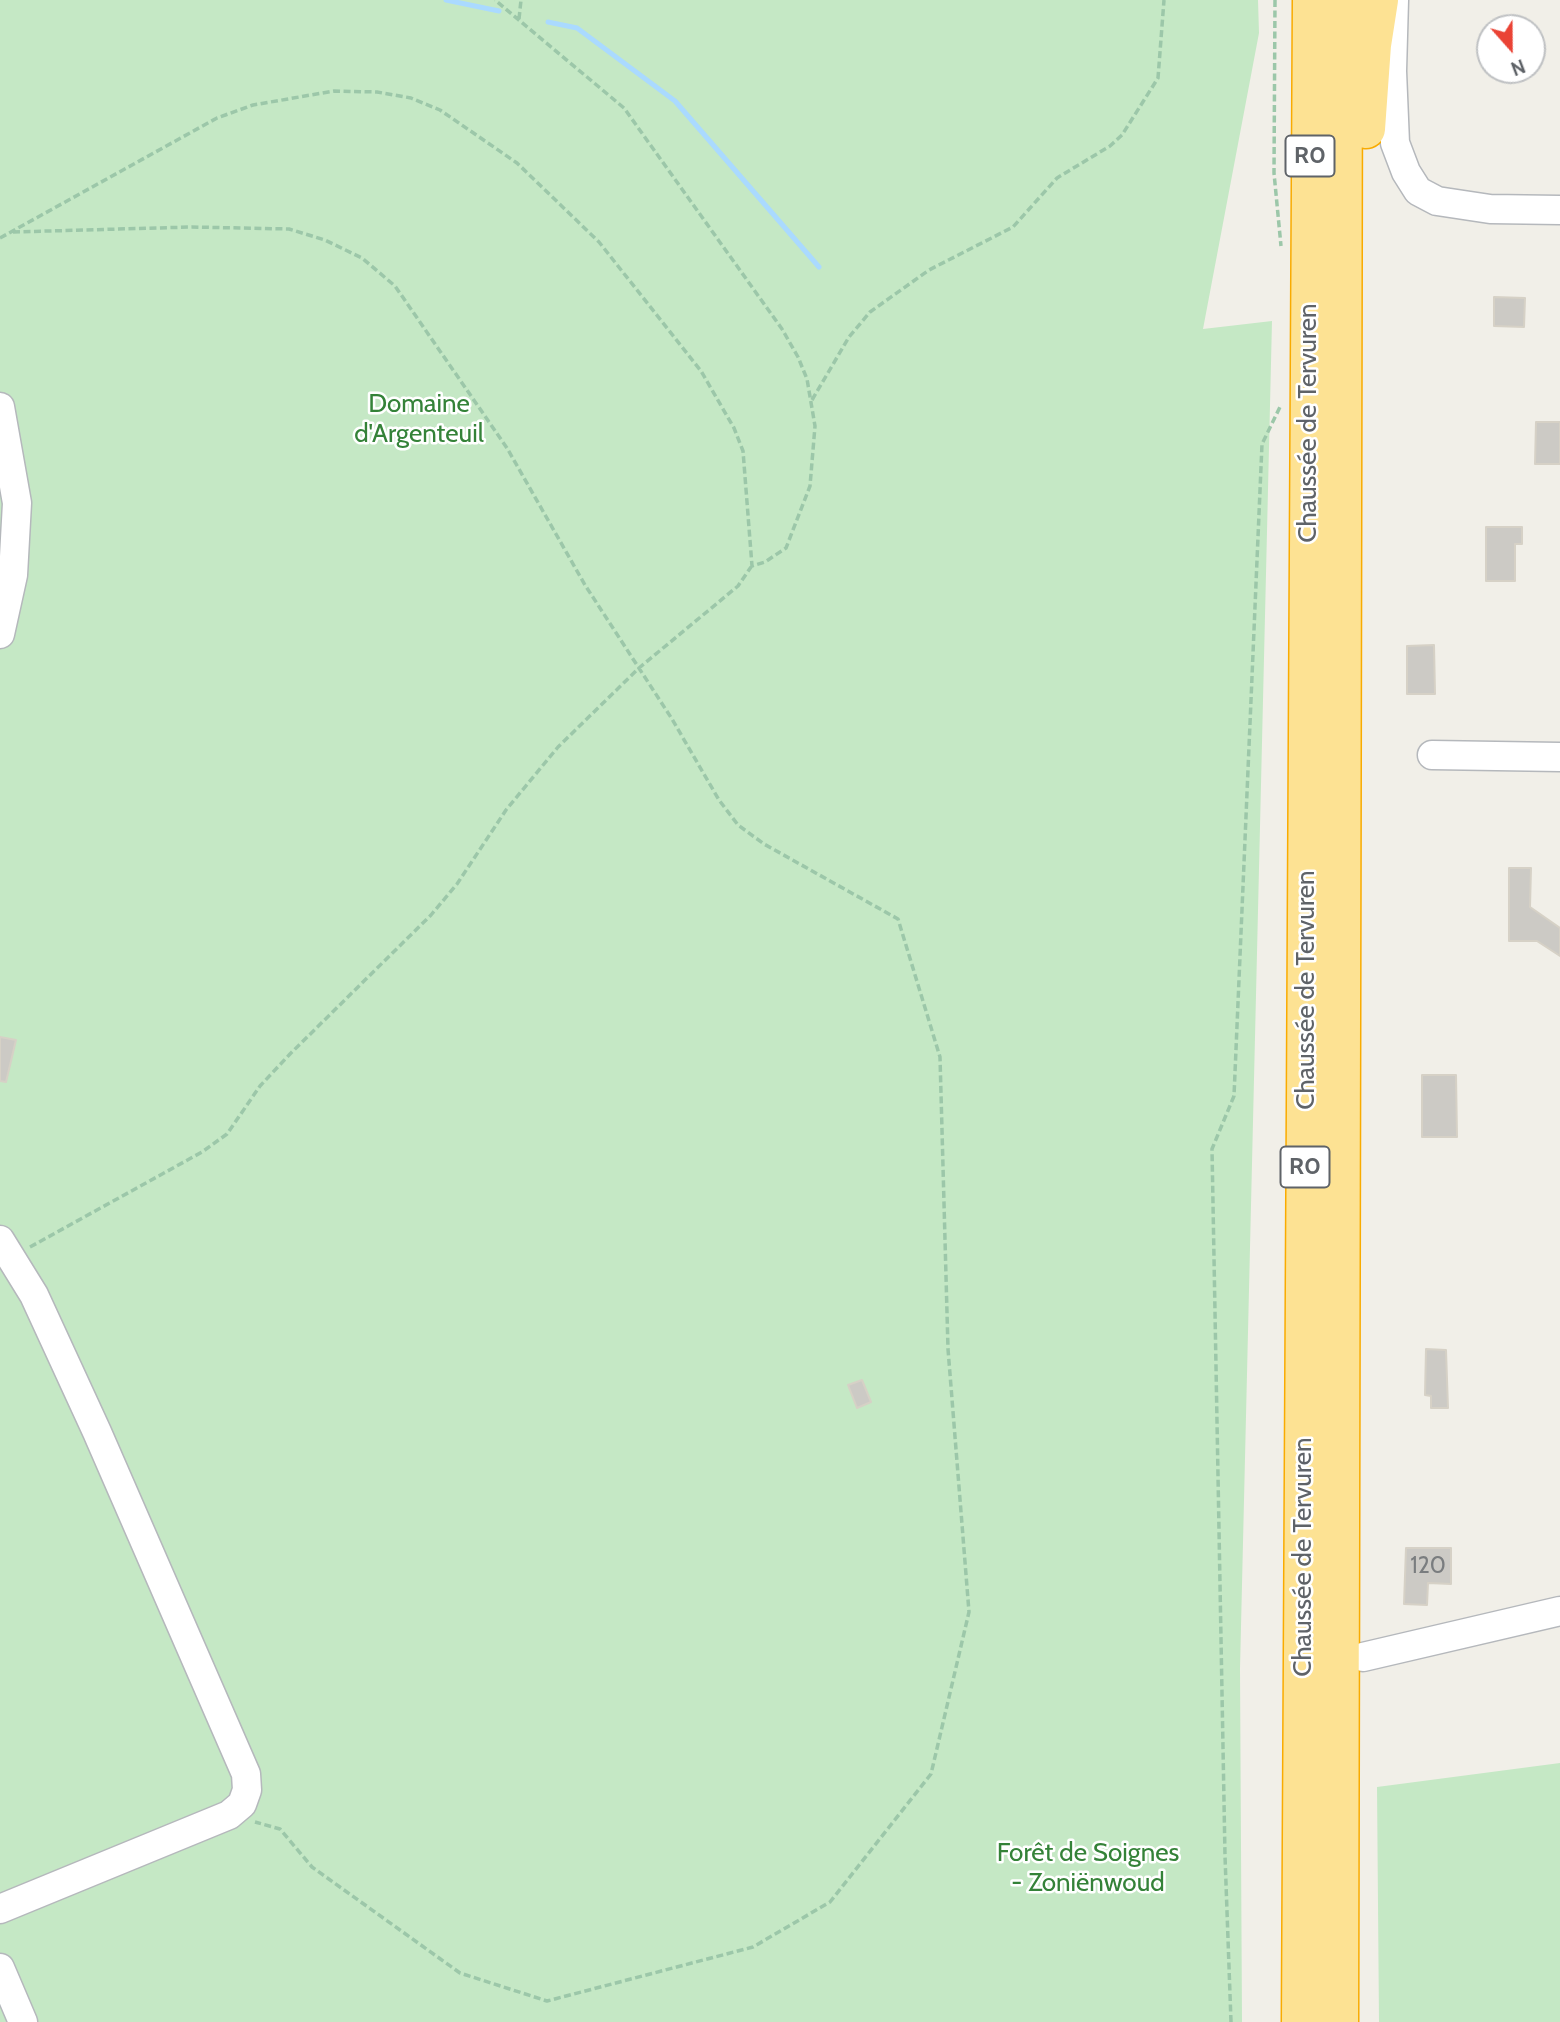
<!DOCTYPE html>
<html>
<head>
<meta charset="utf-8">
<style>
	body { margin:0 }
	#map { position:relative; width:1560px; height:2022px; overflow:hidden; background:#f1efe8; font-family:Cabin,sans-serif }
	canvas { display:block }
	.north { position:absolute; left:1476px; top:14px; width:70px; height:70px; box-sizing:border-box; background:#fff; border:2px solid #bfc1c3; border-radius:50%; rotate:159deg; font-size:19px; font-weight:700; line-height:28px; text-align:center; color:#5f6368 }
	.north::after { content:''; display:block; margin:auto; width:24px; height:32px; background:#ea4335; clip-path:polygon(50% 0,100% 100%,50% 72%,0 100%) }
</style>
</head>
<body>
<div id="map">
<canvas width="1560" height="2022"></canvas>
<div class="north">N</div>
</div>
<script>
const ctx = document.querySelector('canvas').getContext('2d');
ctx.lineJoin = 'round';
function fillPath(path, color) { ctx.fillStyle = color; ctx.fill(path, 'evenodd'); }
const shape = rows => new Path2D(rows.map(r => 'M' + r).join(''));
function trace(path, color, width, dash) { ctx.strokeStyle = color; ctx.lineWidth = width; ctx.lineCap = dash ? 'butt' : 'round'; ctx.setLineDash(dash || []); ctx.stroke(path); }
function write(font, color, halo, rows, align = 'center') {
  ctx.font = font + ' Cabin,sans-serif'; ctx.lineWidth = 5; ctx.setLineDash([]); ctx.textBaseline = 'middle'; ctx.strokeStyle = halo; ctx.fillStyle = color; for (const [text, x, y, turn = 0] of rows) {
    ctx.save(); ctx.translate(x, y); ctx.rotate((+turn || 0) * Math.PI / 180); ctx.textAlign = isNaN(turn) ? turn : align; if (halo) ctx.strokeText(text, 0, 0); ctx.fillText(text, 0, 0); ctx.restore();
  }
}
const green = shape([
	[0,0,1258,0,1259,33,1203,329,1272,321,1240,1668,1242,2022,0,2022],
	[1560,1763,1560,2022,1379,2022,1377,1787]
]);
const stream = shape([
	[446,0,499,11],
	[548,22,577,28,675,101,819,267]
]);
const building = shape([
	[1494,297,1525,298,1524,327,1494,326,1494,297],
	[1536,422,1560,422,1560,464,1535,464,1536,422],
	[1486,527,1522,527,1522,544,1515,544,1515,581,1486,581,1486,527],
	[1434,645,1435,694,1407,694,1407,646,1434,645],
	[1509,868,1531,868,1530,907,1560,928,1560,956,1537,941,1509,941,1509,868],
	[0,1037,16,1040,6,1082,0,1081,0,1037],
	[1422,1075,1456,1075,1457,1137,1422,1137,1422,1075],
	[1426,1349,1446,1350,1448,1408,1431,1408,1431,1396,1425,1395,1426,1349],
	[862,1380,871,1402,857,1408,848,1385,862,1380],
	[1406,1548,1451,1548,1451,1584,1428,1583,1427,1605,1404,1604,1406,1548]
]);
const path = shape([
	[1275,0,1274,173,1281,246],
	[519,19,521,0],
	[13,232,192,227,289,229,325,240,362,258,395,286,507,448,585,585,672,719,719,800,738,825,764,844,898,919,940,1057,948,1349,969,1612,931,1774,830,1902,753,1947,547,2001,460,1973,312,1867,280,1829,255,1822],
	[0,238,217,118,253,105,334,91,377,92,411,98,440,110,517,163,599,242,701,371,734,428,743,451,752,566,765,562,786,548,810,486,815,426,807,379,798,357,782,329,624,108,495,0],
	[812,400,849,337,870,312,929,270,1013,227,1057,178,1110,146,1122,135,1158,78,1164,0],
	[30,1247,202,1152,227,1134,260,1086,290,1054,431,915,457,884,506,810,558,747,639,668,738,586,751,567],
	[1231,2022,1225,1856,1212,1149,1234,1096,1262,444,1280,407]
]);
const minor = shape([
	[1394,0,1392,71,1395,143,1406,172,1418,191,1437,201,1490,209,1560,210],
	[0,407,17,503,13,575,0,634],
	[1432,755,1560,757],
	[0,1240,34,1295,97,1432,246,1774,247,1790,242,1804,229,1815,0,1909],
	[1363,1657,1560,1611],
	[0,1968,23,2022]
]);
const highway = shape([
	[1366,129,1372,45,1379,0],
	[1301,2022,1312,0],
	[1339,2022,1343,0]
]);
const numberNames = [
	["120",1428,1566]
];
const shields = [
	[1310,156,49],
	[1305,1167,49]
];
const shieldNames = [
	["R0",1310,156],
	["R0",1305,1167]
];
const parkNames = [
	["Domaine",419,404],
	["d'Argenteuil",419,434],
	["Forêt de Soignes",1088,1853],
	["- Zoniënwoud",1088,1883]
];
const streetNames = [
	["Chaussée de Tervuren",1308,423,-90],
	["Chaussée de Tervuren",1306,990,-90],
	["Chaussée de Tervuren",1303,1557,-90]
];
fillPath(green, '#c5e8c5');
trace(stream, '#aadaff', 5);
fillPath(building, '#cccac5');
trace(building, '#d6d1c6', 2);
trace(minor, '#b5b8bc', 31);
trace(highway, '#f9ab00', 41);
trace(path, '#9cc7a9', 3.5, [7, 3.5]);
trace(minor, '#fff', 28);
trace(highway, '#fde293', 38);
write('23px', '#7a7d7f', null, numberNames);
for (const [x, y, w] of shields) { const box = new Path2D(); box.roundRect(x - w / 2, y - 20.5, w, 41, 5); ctx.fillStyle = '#fff'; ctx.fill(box); trace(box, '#5f6368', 2); }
write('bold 24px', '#5f6368', null, shieldNames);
write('26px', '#348238', '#fff', parkNames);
write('26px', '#5f6368', '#fff', streetNames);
</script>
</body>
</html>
